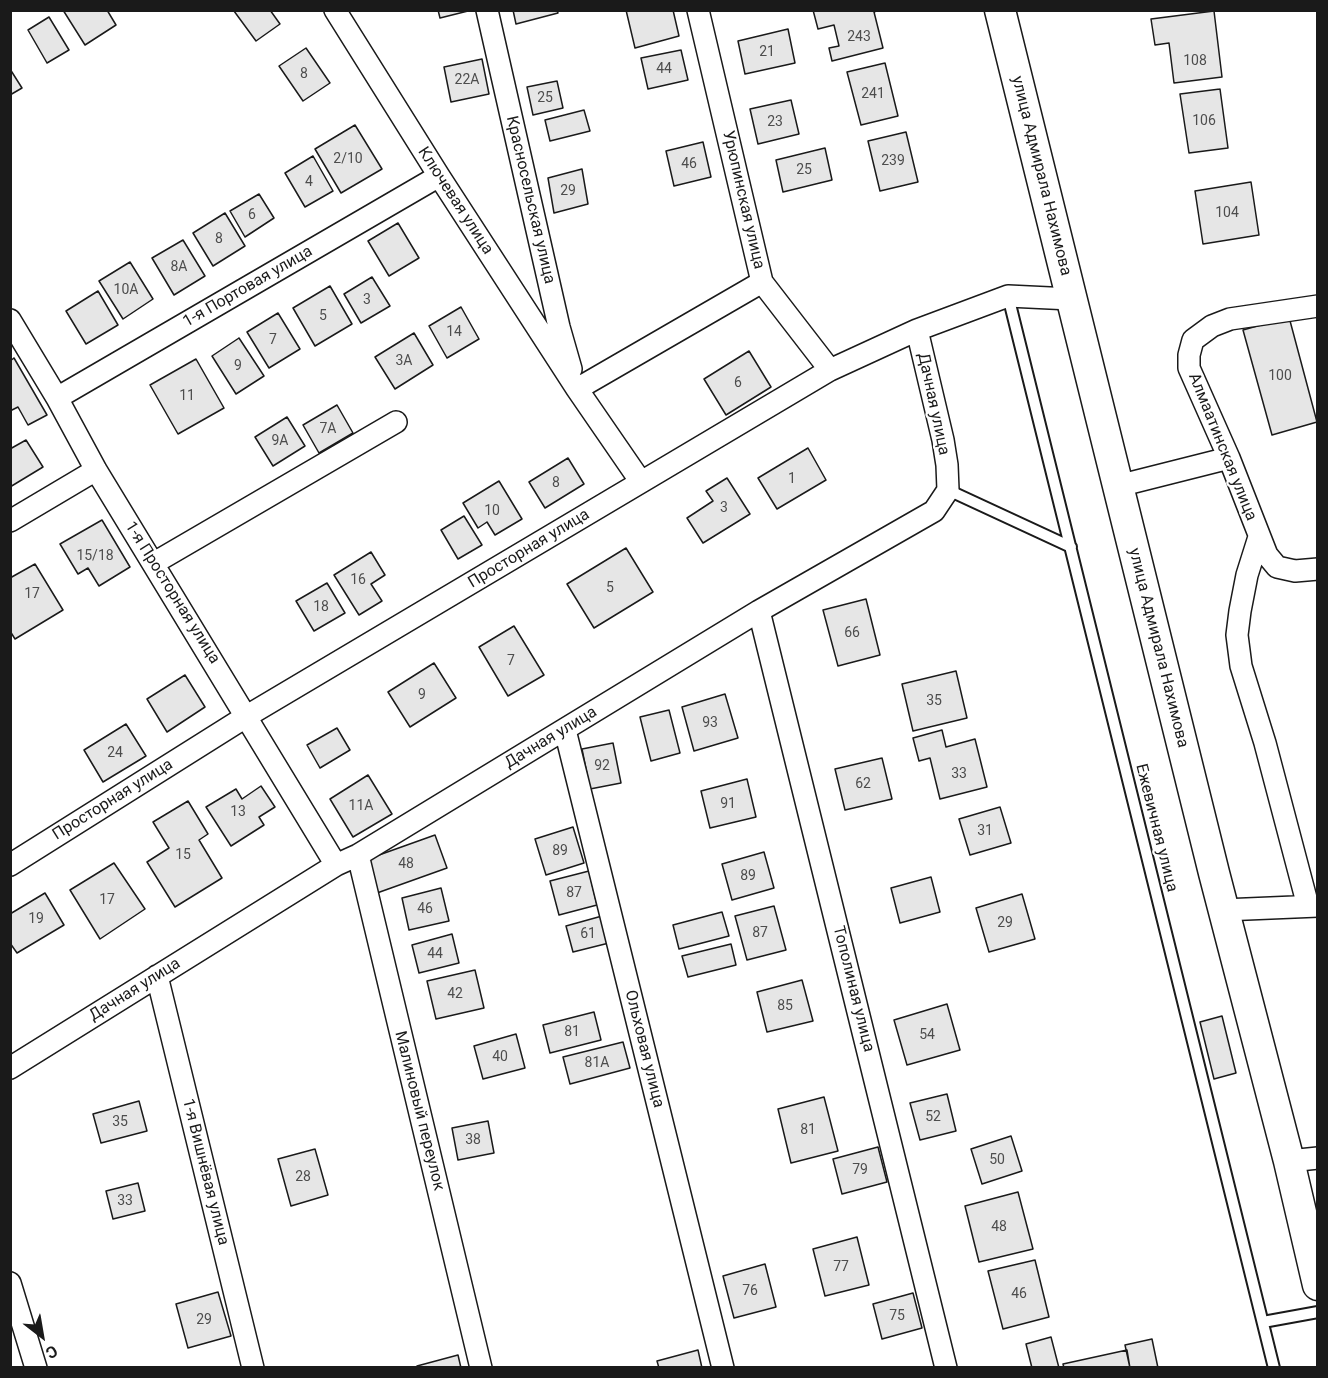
<!DOCTYPE html>
<html>
<head>
<meta charset="utf-8">
<style>
	body { margin:0 }
	#map { position:relative; width:1328px; height:1378px; overflow:hidden; background:#fff; font-family:Roboto,sans-serif }
	canvas { display:block }
	.frame { position:absolute; inset:0; border:12px solid #1a1a1a; pointer-events:none }
	.north { position:absolute; left:12px; top:1306px; width:60px; height:60px; -webkit-text-stroke:4px #fff; paint-order:stroke; rotate:149deg; font-size:16px; font-weight:700; line-height:24px; text-align:center; color:#1a1a1a }
	.north::after { content:''; display:block; margin:auto; width:21px; height:27px; background:#1a1a1a; clip-path:polygon(50% 0,100% 100%,50% 72%,0 100%) }
</style>
</head>
<body>
<div id="map">
<canvas width="1328" height="1378"></canvas>
<div class="frame"></div>
<div class="north">С</div>
</div>
<script>
const ctx = document.querySelector('canvas').getContext('2d');
ctx.lineJoin = 'round';
function fillPath(path, color) { ctx.fillStyle = color; ctx.fill(path, 'evenodd'); }
const shape = rows => new Path2D(rows.map(r => 'M' + r).join(''));
function trace(path, color, width, dash) { ctx.strokeStyle = color; ctx.lineWidth = width; ctx.lineCap = dash ? 'butt' : 'round'; ctx.setLineDash(dash || []); ctx.stroke(path); }
function write(font, color, halo, rows, align = 'center') {
  ctx.font = font + ' Roboto,sans-serif'; ctx.lineWidth = 4.5; ctx.setLineDash([]); ctx.textBaseline = 'middle'; ctx.strokeStyle = halo; ctx.fillStyle = color; for (const [text, x, y, turn = 0] of rows) {
    ctx.save(); ctx.translate(x, y); ctx.rotate((+turn || 0) * Math.PI / 180); ctx.textAlign = isNaN(turn) ? turn : align; if (halo) ctx.strokeText(text, 0, 0); ctx.fillText(text, 0, 0); ctx.restore();
  }
}
const building = shape([
	[63,10,107,10,116,25,85,45,63,10],
	[270,10,280,24,256,41,234,11,270,10],
	[438,10,472,10,440,18,438,10],
	[513,10,557,10,558,13,516,24,513,10],
	[626,10,673,10,679,36,635,48,626,10],
	[813,10,879,10,874,12,883,48,832,61,829,48,839,46,834,25,818,29,813,10],
	[1214,11,1222,77,1174,83,1169,43,1155,45,1151,19,1214,11],
	[49,17,69,50,47,63,28,30,49,17],
	[788,29,795,63,745,74,738,41,788,29],
	[306,48,330,83,303,101,279,66,306,48],
	[681,50,688,80,648,89,641,58,681,50],
	[482,59,489,94,451,102,444,67,482,59],
	[885,63,898,116,861,125,847,72,885,63],
	[10,69,22,88,10,95,10,69],
	[557,81,563,108,533,115,527,87,557,81],
	[1220,89,1228,148,1189,153,1180,94,1220,89],
	[791,100,799,134,758,144,750,109,791,100],
	[584,110,590,131,550,141,545,120,584,110],
	[355,125,382,169,341,193,315,149,355,125],
	[906,132,918,182,880,191,868,141,906,132],
	[703,142,711,177,674,186,666,151,703,142],
	[825,148,832,180,783,192,776,160,825,148],
	[313,156,333,191,305,207,285,173,313,156],
	[582,169,588,204,554,213,548,178,582,169],
	[1251,182,1259,235,1203,244,1195,191,1251,182],
	[259,194,274,218,245,237,230,211,259,194],
	[225,213,245,246,213,266,193,233,225,213],
	[398,223,419,258,389,276,368,241,398,223],
	[183,240,205,276,174,295,152,258,183,240],
	[130,262,153,299,123,319,99,281,130,262],
	[372,277,390,306,361,323,344,294,372,277],
	[330,286,352,324,315,346,293,308,330,286],
	[98,291,118,325,86,344,66,311,98,291],
	[461,307,479,339,447,358,429,326,461,307],
	[278,313,300,349,269,368,247,332,278,313],
	[1289,317,1317,422,1272,435,1243,330,1289,317],
	[414,333,433,365,395,389,375,357,414,333],
	[239,338,264,376,236,394,212,356,239,338],
	[749,351,771,387,726,415,704,379,749,351],
	[14,358,47,415,28,425,18,407,10,411,10,361,14,358],
	[196,359,224,408,178,434,150,385,196,359],
	[337,405,353,433,319,453,303,425,337,405],
	[287,417,305,446,273,466,255,437,287,417],
	[26,440,43,467,10,487,10,449,26,440],
	[808,448,826,480,777,509,758,478,808,448],
	[568,458,584,484,545,508,529,482,568,458],
	[727,478,750,514,703,543,687,518,713,501,706,491,727,478],
	[499,481,522,519,495,535,487,522,478,528,463,503,499,481],
	[464,516,482,545,458,559,441,530,464,516],
	[102,520,130,567,99,586,88,568,78,574,60,544,102,520],
	[626,548,653,592,594,628,567,584,626,548],
	[371,552,385,575,371,584,382,601,359,615,334,575,371,552],
	[35,564,63,610,15,639,10,631,10,578,35,564],
	[327,583,345,613,314,631,296,601,327,583],
	[866,599,880,655,838,666,823,610,866,599],
	[514,626,544,675,508,696,479,647,514,626],
	[434,663,456,698,410,727,388,692,434,663],
	[956,671,967,718,913,731,902,684,956,671],
	[185,675,205,707,167,732,147,699,185,675],
	[725,694,738,738,694,751,682,707,725,694],
	[669,710,680,753,651,761,640,717,669,710],
	[126,724,146,756,103,782,84,750,126,724],
	[337,728,350,750,320,768,307,745,337,728],
	[942,730,946,747,975,739,987,787,940,799,930,758,919,761,913,738,942,730],
	[613,743,621,783,590,789,582,749,613,743],
	[882,758,892,799,845,810,835,769,882,758],
	[368,775,392,814,353,837,330,799,368,775],
	[747,779,756,817,710,828,701,791,747,779],
	[261,786,275,807,259,817,264,825,231,846,206,807,236,789,242,799,261,786],
	[188,801,208,834,199,840,222,878,175,907,147,862,169,848,153,822,188,801],
	[1000,807,1011,843,970,855,959,819,1000,807],
	[573,827,584,863,546,875,535,839,573,827],
	[435,835,447,868,377,893,365,860,435,835],
	[764,852,774,888,732,900,722,864,764,852],
	[114,863,145,909,100,939,70,890,114,863],
	[589,871,597,905,559,915,550,881,589,871],
	[931,877,940,912,900,923,891,888,931,877],
	[441,888,449,921,409,930,402,898,441,888],
	[45,893,64,925,17,953,10,943,10,914,45,893],
	[1022,894,1035,939,989,952,976,908,1022,894],
	[774,906,786,950,747,960,735,916,774,906],
	[722,912,729,936,679,949,673,925,722,912],
	[602,916,609,943,573,952,566,926,602,916],
	[452,934,459,963,419,973,412,945,452,934],
	[731,944,736,965,688,977,682,956,731,944],
	[475,970,484,1008,436,1019,427,981,475,970],
	[802,980,813,1021,767,1032,757,992,802,980],
	[947,1004,960,1050,907,1065,894,1020,947,1004],
	[594,1012,601,1040,550,1053,543,1025,594,1012],
	[1222,1016,1236,1073,1214,1079,1200,1022,1222,1016],
	[516,1034,525,1068,483,1079,474,1046,516,1034],
	[623,1042,630,1068,570,1084,563,1057,623,1042],
	[947,1094,956,1131,920,1140,910,1103,947,1094],
	[824,1097,838,1151,791,1163,778,1109,824,1097],
	[139,1101,147,1131,101,1143,93,1114,139,1101],
	[488,1121,494,1153,458,1160,452,1128,488,1121],
	[1011,1136,1022,1171,982,1184,971,1149,1011,1136],
	[878,1147,887,1182,842,1194,833,1159,878,1147],
	[315,1149,328,1195,291,1206,278,1159,315,1149],
	[138,1183,145,1211,113,1219,106,1191,138,1183],
	[1018,1192,1033,1249,979,1262,965,1206,1018,1192],
	[857,1237,869,1285,825,1296,813,1249,857,1237],
	[1035,1260,1049,1317,1003,1329,988,1271,1035,1260],
	[765,1264,776,1307,734,1318,723,1276,765,1264],
	[218,1292,231,1336,188,1348,176,1304,218,1292],
	[913,1293,922,1328,882,1339,873,1304,913,1293],
	[1051,1337,1059,1368,1032,1368,1026,1344,1051,1337],
	[1152,1339,1158,1368,1130,1368,1125,1345,1152,1339],
	[698,1350,702,1368,659,1368,657,1361,698,1350],
	[1127,1350,1130,1368,1064,1368,1063,1364,1127,1350],
	[458,1355,461,1368,418,1368,417,1366,458,1355]
]);
const service = shape([
	[1008,296,1274,1368],
	[948,490,1071,547],
	[1263,1322,1318,1312]
]);
const minor = shape([
	[335,10,439,176,577,389],
	[487,10,559,327,571,369],
	[698,10,762,282,830,370],
	[1318,306,1230,319,1212,326,1193,340,1189,355,1189,368,1229,458,1267,555,1277,567,1295,571,1318,569],
	[10,320,57,398,96,470,336,865],
	[57,398,439,176],
	[641,482,577,389,762,282],
	[1118,486,1229,458],
	[10,521,96,470],
	[1259,537,1247,575,1240,611,1237,635,1241,666,1265,743,1308,906],
	[154,563,396,422],
	[759,611,946,1368],
	[565,730,723,1368],
	[358,855,481,1368],
	[10,865,247,716,830,370,917,330,1008,296,1071,299],
	[1223,910,1318,906],
	[157,976,253,1368],
	[10,1068,336,865,358,855,759,611,934,511,948,490,947,465,943,440,917,330],
	[1289,1161,1318,1158],
	[10,1283,36,1368]
]);
const secondary = shape([
	[1000,10,1214,873,1289,1161,1318,1285]
]);
const numberNames = [
	["243",859,37],
	["21",767,52],
	["108",1195,61],
	["44",664,69],
	["8",304,74],
	["22А",467,80],
	["241",873,94],
	["25",545,98],
	["106",1204,121],
	["23",775,122],
	["2/10",348,159],
	["239",893,161],
	["46",689,164],
	["25",804,170],
	["4",309,182],
	["29",568,191],
	["104",1227,213],
	["6",252,215],
	["8",219,239],
	["8А",179,267],
	["10А",126,290],
	["3",367,300],
	["5",323,316],
	["14",454,332],
	["7",273,340],
	["3А",404,361],
	["9",238,366],
	["100",1280,376],
	["6",738,383],
	["11",187,396],
	["7А",328,429],
	["9А",280,441],
	["1",792,479],
	["8",556,483],
	["3",724,508],
	["10",492,511],
	["15/18",95,556],
	["16",358,580],
	["5",610,588],
	["17",32,594],
	["18",321,607],
	["66",852,633],
	["7",511,661],
	["9",422,695],
	["35",934,701],
	["93",710,723],
	["24",115,753],
	["92",602,766],
	["33",959,774],
	["62",863,784],
	["91",728,804],
	["11А",361,806],
	["13",238,812],
	["31",985,831],
	["89",560,851],
	["15",183,855],
	["48",406,864],
	["89",748,876],
	["87",574,893],
	["17",107,900],
	["46",425,909],
	["19",36,919],
	["29",1005,923],
	["87",760,933],
	["61",588,934],
	["44",435,954],
	["42",455,994],
	["85",785,1006],
	["81",572,1032],
	["54",927,1035],
	["40",500,1057],
	["81А",597,1063],
	["52",933,1117],
	["35",120,1122],
	["81",808,1130],
	["38",473,1140],
	["50",997,1160],
	["79",860,1170],
	["28",303,1177],
	["33",125,1201],
	["48",999,1227],
	["77",841,1267],
	["76",750,1291],
	["46",1019,1294],
	["75",897,1316],
	["29",204,1320]
];
const streetNames = [
	["улица Адмирала Нахимова",1041,176,76],
	["Красносельская улица",530,200,77],
	["Урюпинская улица",743,200,77],
	["Ключевая улица",455,201,57],
	["1-я Портовая улица",248,287,-30],
	["Дачная улица",933,404,78],
	["Алмаатинская улица",1222,447,68],
	["Просторная улица",529,549,-31],
	["1-я Просторная улица",172,593,58],
	["улица Адмирала Нахимова",1158,648,76],
	["Дачная улица",551,738,-31],
	["Просторная улица",113,800,-32],
	["Ежевичная улица",1156,828,76],
	["Тополиная улица",853,989,76],
	["Дачная улица",135,990,-32],
	["Ольховая улица",644,1049,76],
	["Малиновый переулок",419,1111,76],
	["1-я Вишнёвая улица",205,1172,76]
];
fillPath(building, '#e6e6e6');
trace(building, '#1a1a1a', 1.5);
trace(service, '#1a1a1a', 14);
trace(minor, '#1a1a1a', 24);
trace(secondary, '#1a1a1a', 33);
trace(service, '#fff', 10);
trace(minor, '#fff', 21);
trace(secondary, '#fff', 30);
write('14px', '#4d4d4d', null, numberNames);
write('16px', '#1a1a1a', '#fff', streetNames);
</script>
</body>
</html>
